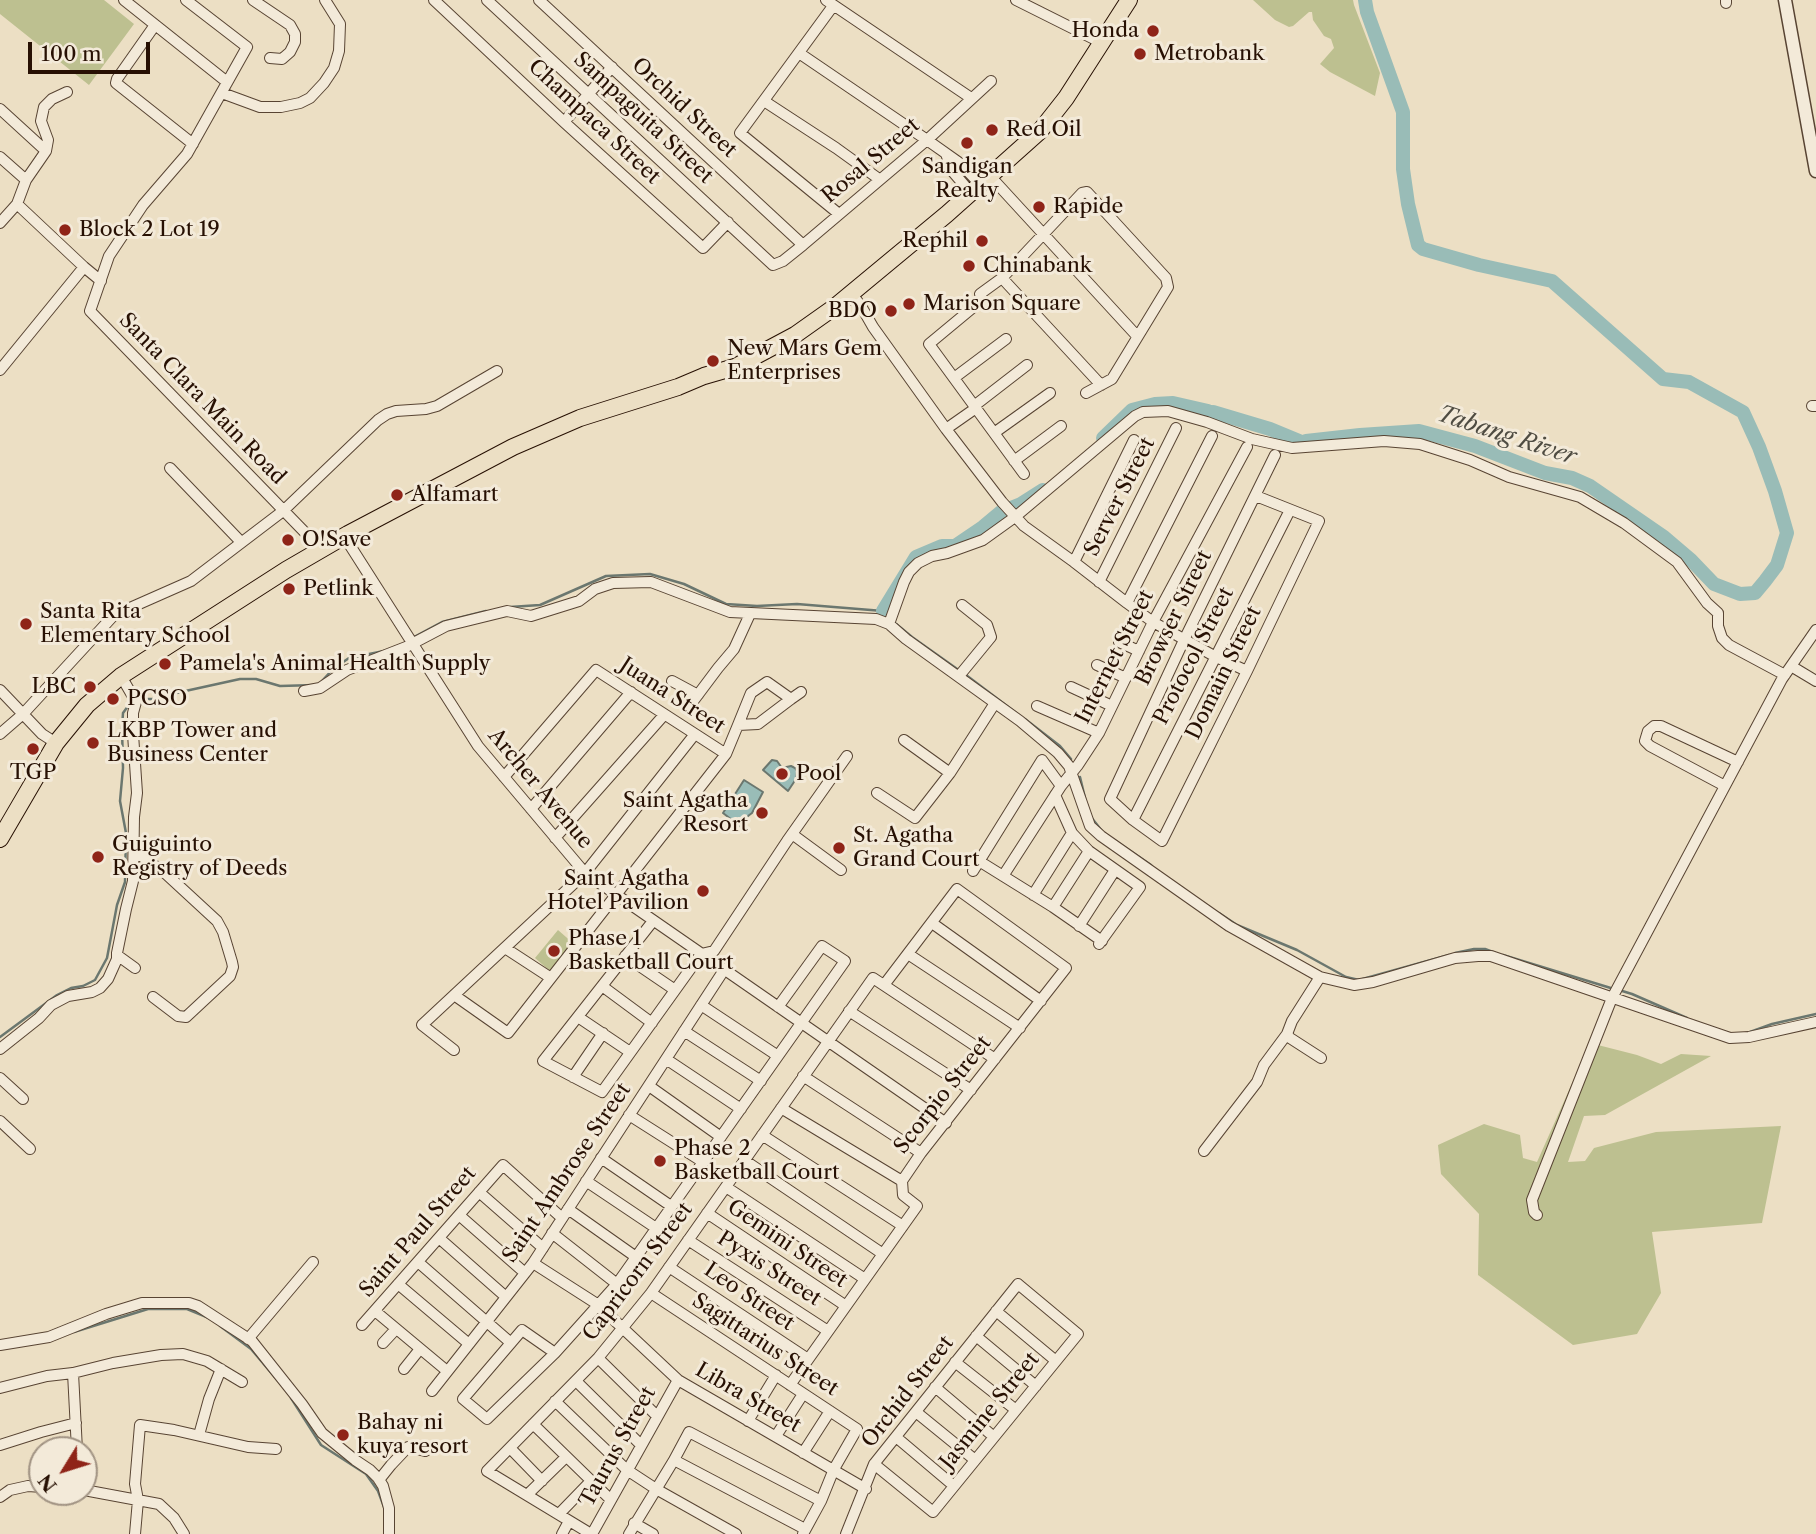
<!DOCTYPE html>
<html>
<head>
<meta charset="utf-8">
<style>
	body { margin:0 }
	#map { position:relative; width:1816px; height:1534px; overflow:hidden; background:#ecdfc4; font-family:"Libre Caslon Text",serif }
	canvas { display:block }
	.north { position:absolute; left:28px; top:1436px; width:70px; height:70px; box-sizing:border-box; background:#f3ead9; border:2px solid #a19383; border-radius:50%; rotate:232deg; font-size:19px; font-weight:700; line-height:28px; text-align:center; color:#271003 }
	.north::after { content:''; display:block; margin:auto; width:24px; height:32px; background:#8f2418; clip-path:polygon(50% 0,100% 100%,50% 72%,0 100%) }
	.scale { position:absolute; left:28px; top:42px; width:122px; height:32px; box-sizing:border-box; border:4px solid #271003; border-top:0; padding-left:9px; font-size:21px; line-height:24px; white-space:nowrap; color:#271003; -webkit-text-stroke:5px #f3ead9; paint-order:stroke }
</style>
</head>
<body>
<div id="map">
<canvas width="1816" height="1534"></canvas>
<div class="north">N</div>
<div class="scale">100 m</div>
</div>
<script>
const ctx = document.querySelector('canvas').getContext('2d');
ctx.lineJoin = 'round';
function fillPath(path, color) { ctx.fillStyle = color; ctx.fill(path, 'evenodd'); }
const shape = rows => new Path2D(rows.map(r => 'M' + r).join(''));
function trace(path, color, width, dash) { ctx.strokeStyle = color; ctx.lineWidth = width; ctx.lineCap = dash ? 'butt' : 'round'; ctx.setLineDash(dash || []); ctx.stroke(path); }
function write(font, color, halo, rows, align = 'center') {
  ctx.font = font + ' "Libre Caslon Text",serif'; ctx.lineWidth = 6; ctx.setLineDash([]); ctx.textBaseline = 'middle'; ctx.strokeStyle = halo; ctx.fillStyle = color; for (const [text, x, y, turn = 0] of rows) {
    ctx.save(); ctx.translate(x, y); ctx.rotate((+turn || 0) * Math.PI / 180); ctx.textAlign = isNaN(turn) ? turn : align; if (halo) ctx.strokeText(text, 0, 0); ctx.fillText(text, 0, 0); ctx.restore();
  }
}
const green = shape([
	[0,0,104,0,134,24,89,85,0,14],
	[1253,0,1353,0,1354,5,1380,73,1375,96,1330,72,1320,64,1334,48,1331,39,1324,36,1313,20,1312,12,1309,12,1293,26,1289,27,1275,20],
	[558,930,574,944,551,972,535,958],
	[1590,1043,1637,1055,1661,1064,1681,1054,1711,1056,1605,1115,1584,1116,1568,1162,1585,1161,1594,1148,1656,1132,1781,1126,1762,1223,1652,1232,1661,1293,1637,1334,1573,1345,1478,1275,1479,1214,1441,1174,1438,1145,1484,1124,1520,1135,1523,1158,1537,1162]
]);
const water = shape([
	[772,760,777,761,782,768,791,766,795,768,797,771,796,779,788,791,763,770,772,760],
	[744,780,763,792,752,813,748,816,744,827,741,827,723,813,744,780]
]);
const stream = shape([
	[510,607,540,605,606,576,650,574,684,584,726,604,757,606,797,604,883,611,888,616],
	[895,623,912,637,960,671],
	[414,637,442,622,486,611],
	[966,675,1019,715],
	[321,682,333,669,349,658,384,651],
	[137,699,156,699,158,697,240,679,256,679,280,686,315,685],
	[1025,719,1060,746,1071,759],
	[1080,777,1085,798],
	[1091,817,1102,831],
	[1113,839,1151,865],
	[1219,913,1237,925,1297,950,1346,977,1359,980,1449,955],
	[1455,953,1474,949,1485,949,1493,952],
	[1503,955,1614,989],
	[1619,990,1632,994,1687,1018],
	[1750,1032,1772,1024,1816,1014],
	[0,1037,57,995,71,988,83,986,95,980,107,958,117,905,125,882,126,833,120,801,123,768,122,728,123,713,131,702],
	[220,1326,251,1349,278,1381],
	[74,1332,148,1309,187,1309,209,1318],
	[291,1398,321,1445,366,1474,378,1491,384,1507]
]);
const river = shape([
	[1213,412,1270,429,1299,441],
	[1103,438,1132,410,1155,404,1173,403,1208,411],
	[1306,441,1360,435,1419,431,1475,446,1545,473,1572,478,1590,486,1664,537,1691,560,1714,584,1740,594,1755,593,1765,581,1777,565,1787,533,1775,491,1759,447,1743,412,1689,382,1663,379,1552,281,1479,265,1423,249,1418,245,1408,204,1403,169,1403,112,1367,12,1365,0],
	[883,611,916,557,942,546,955,546,983,527,1001,512,1021,504,1043,490]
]);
const minor = shape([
	[124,0,227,82],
	[186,0,247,47,187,154,143,205,109,256,90,311,321,549],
	[253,0,290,25,295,34,295,42,290,52,282,59,270,58],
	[434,0,564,122,703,248,728,222],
	[487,0,773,265,783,261,803,245,927,140,991,81],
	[539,0,803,245],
	[826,0,971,98],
	[1016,0,1102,43],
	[1726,3,1726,0],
	[833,6,740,133,839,214],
	[155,25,117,79,116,83,193,144],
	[799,53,927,140,961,164,980,184],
	[222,93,260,107,281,107,300,103,310,98,324,83,334,68,339,51,340,24,325,0],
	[764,101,836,148,879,179],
	[0,109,46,151],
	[564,122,612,67],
	[946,154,953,172,971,193],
	[0,157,26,180,17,204,0,223],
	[990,176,1137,336],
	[26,180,46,151,48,140,41,121,44,107,52,99,67,92],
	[17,204,84,267,101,281],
	[1002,278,1101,385],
	[852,294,861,306,873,327,946,429,1002,502,1024,526,1074,562,1127,603,1153,622,1216,657,1247,671],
	[980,294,1002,278,1082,193,1087,192,1166,278,1168,287,1112,379,1086,393],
	[976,305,929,344,1024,474],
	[0,370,84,267],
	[954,378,1006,339],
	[974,406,1027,365],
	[1812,406,1816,406],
	[946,429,976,408],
	[994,433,1050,393],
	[1014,461,1061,426],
	[170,468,241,542],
	[1256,496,1319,521,1247,671,1162,841,1133,820,1110,799,1184,640,1275,455],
	[344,536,478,746,585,873,946,1123],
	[1074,562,1134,440],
	[1099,582,1176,428],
	[1127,603,1212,436],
	[889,624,904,582,909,572,918,563,932,556,947,553,983,540,1015,517,1135,416,1143,412,1168,411,1207,422,1252,439,1292,448,1384,441,1420,444,1470,460,1509,477,1580,497,1624,523,1677,562,1707,603,1718,613,1718,626,1722,638,1729,645,1785,675],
	[1119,642,1139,651],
	[1097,665,1126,678],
	[1791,666,1816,681],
	[959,676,991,637,987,625,962,605],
	[672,681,698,695],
	[1071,687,1112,706],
	[0,690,42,734,56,743],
	[304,691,320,688,347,670,406,647,446,626,507,611,531,616,579,601,595,589,613,583,651,582,730,612,876,619,889,624,906,639,1020,721,1058,753,1069,766,1090,826,1101,836,1229,926,1320,977,1354,985,1373,982,1455,958,1478,956,1491,956,1730,1038,1749,1037,1816,1022],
	[791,699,767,682,751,693,738,725,758,724,791,699,801,692],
	[691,704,718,668,734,649,750,614],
	[1037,706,1099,733],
	[0,734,23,714,114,615,191,581,283,511,378,420,387,414,396,411,426,409,437,406,497,371],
	[904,740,950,773,995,703],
	[504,777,596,670,726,754],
	[1725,786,1650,746,1645,741,1648,731,1654,726,1661,726,1738,762],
	[877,793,915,818,950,773],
	[1055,795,1072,833,1089,851,1140,887,1099,944],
	[531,809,631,692],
	[1133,820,1290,510],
	[792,834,841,870],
	[555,838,664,715],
	[134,851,165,873,217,921,223,932,232,962,233,967,230,976,186,1017,178,1016,153,997],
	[979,861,1053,907,1102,941],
	[973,871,1042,760,1061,786],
	[1003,876,1061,786,1078,765,1099,733,1153,622,1247,447],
	[1033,895,1072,833],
	[1053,907,1089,851],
	[653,921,543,1061,602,1092,701,954,714,951,787,841,847,756],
	[932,923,1041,1001],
	[1079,926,1115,870],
	[505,948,551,978],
	[908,954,1020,1028],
	[117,955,135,968],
	[625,956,675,990],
	[1320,977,1292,1021,1287,1034,1290,1038,1321,1058],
	[602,986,652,1023],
	[454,995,508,1033,726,754,738,725],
	[701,1005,778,1056],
	[849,1011,971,1090],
	[578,1017,630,1052],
	[684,1031,761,1081],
	[0,1049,39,1018,51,1005,68,996,92,992,100,988,108,979,117,959,117,953,126,909,133,881,134,817,137,793,133,734,133,713,136,702,121,676],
	[454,1050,422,1025,585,873,695,734],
	[666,1059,741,1109],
	[803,1076,921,1153],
	[573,1077,603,1033],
	[0,1078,23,1099],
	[649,1086,721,1137],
	[781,1108,902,1181],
	[629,1115,703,1162],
	[0,1121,30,1149],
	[762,1135,903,1226],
	[1204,1151,1257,1082,1264,1065,1287,1034],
	[601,1158,671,1206],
	[744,1160,883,1254],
	[586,1181,656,1228],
	[726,1187,865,1279],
	[479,1192,543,1248],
	[568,1209,636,1257],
	[707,1213,846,1306],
	[459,1215,525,1273],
	[1537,1215,1534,1212,1532,1200,1612,998,1782,679,1816,630],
	[552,1233,617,1284],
	[439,1238,506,1297],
	[688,1240,828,1331],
	[418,1262,511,1343],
	[533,1263,597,1304,678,1380,866,1489],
	[669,1267,808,1359],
	[398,1284,469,1344],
	[651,1293,857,1429,834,1469,821,1501,803,1534],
	[375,1311,447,1371],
	[996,1311,1056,1361],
	[362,1325,503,1165,562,1218],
	[976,1336,1036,1386],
	[248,1339,313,1262],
	[383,1343,396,1329],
	[0,1345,49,1337,106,1314,142,1303,189,1303,198,1306,252,1341,302,1404,322,1433,355,1460,370,1470,378,1478,383,1486,389,1508,389,1534],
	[555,1353,522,1330,463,1399,487,1419,555,1353,617,1284,845,961,822,946,778,1007],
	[598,1358,657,1416],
	[955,1362,1016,1410],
	[404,1369,420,1349],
	[73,1373,77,1450],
	[576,1381,641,1445],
	[790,1385,917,1206,903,1195,902,1181,921,1153,1066,968,957,889,884,985],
	[935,1387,994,1437],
	[0,1388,47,1376,73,1373,113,1363,161,1355,183,1354,207,1361,242,1382],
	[432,1391,533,1263,724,970],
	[555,1401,627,1470,656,1489,736,1534],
	[916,1412,975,1460],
	[748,1421,776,1375],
	[533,1424,611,1500],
	[199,1435,209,1399,221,1369],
	[776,1436,803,1394],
	[896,1437,954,1486],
	[0,1445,41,1432,76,1423],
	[510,1448,542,1481],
	[803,1453,830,1411],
	[674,1460,805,1529],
	[379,1480,391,1465,408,1447,425,1451,430,1448],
	[84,1490,159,1504,174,1518,184,1534],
	[527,1495,566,1457],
	[0,1497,10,1490,28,1486,42,1487],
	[559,1514,591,1481],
	[634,1523,653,1534],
	[135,1534,138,1500,135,1484,140,1425,174,1430,248,1447,276,1449],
	[562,1534,569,1521],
	[591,1534,487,1471,598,1358,651,1293,873,978,995,1059],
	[592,1534,678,1380],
	[629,1534,674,1460,689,1432,821,1501],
	[846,1534,874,1464,1018,1284,1078,1334,933,1512,874,1464]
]);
const tertiary = shape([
	[1785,0,1816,171]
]);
const trunk = shape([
	[0,839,56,743,87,705,121,676,286,570,348,534,513,447,580,418,678,387,704,376,735,367,795,335,836,306,947,214,1040,131,1066,98,1129,0]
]);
const markers = [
	[1153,31,7,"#8f2418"],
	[1140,54,7,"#8f2418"],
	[992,130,7,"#8f2418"],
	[967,143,7,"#8f2418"],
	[1039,207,7,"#8f2418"],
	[65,230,7,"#8f2418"],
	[982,241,7,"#8f2418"],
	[969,266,7,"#8f2418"],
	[909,304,7,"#8f2418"],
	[891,311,7,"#8f2418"],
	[713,361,7,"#8f2418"],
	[397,495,7,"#8f2418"],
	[288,540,7,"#8f2418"],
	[289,589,7,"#8f2418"],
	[26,624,7,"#8f2418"],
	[165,664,7,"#8f2418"],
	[90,687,7,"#8f2418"],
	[113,699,7,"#8f2418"],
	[93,743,7,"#8f2418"],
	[33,749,7,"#8f2418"],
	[782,774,7,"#8f2418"],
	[762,813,7,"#8f2418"],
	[839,848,7,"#8f2418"],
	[98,857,7,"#8f2418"],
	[703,891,7,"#8f2418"],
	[554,951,7,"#8f2418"],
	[660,1161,7,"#8f2418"],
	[343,1435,7,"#8f2418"]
];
const poiNames = [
	["Honda",1139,31,"right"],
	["Metrobank",1154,54],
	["Red Oil",1006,130],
	["Sandigan",967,167,"center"],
	["Realty",967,191,"center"],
	["Rapide",1053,207],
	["Block 2 Lot 19",79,230],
	["Rephil",968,241,"right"],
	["Chinabank",983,266],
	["Marison Square",923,304],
	["BDO",877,311,"right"],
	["New Mars Gem",727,349],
	["Enterprises",727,373],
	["Alfamart",411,495],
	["O!Save",302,540],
	["Petlink",303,589],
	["Santa Rita",40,612],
	["Elementary School",40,636],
	["Pamela's Animal Health Supply",179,664],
	["LBC",76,687,"right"],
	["PCSO",127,699],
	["LKBP Tower and",107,731],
	["Business Center",107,755],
	["TGP",33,773,"center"],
	["Pool",796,774],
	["Saint Agatha",748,801,"right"],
	["Resort",748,825,"right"],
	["St. Agatha",853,836],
	["Grand Court",853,860],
	["Guiguinto",112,845],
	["Registry of Deeds",112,869],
	["Saint Agatha",689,879,"right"],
	["Hotel Pavilion",689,903,"right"],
	["Phase 1",568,939],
	["Basketball Court",568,963],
	["Phase 2",674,1149],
	["Basketball Court",674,1173],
	["Bahay ni",357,1423],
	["kuya resort",357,1447]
];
const streetNames = [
	["Orchid Street",684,108,43],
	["Sampaguita Street",643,118,43],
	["Champaca Street",594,122,43],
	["Rosal Street",871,161,-40],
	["Santa Clara Main Road",202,399,46],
	["Server Street",1120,497,-63],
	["Browser Street",1174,618,-64],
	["Protocol Street",1194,656,-63],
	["Internet Street",1115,657,-63],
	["Domain Street",1224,673,-64],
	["Juana Street",672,696,33],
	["Archer Avenue",540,789,50],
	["Scorpio Street",943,1095,-52],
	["Saint Ambrose Street",567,1173,-56],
	["Saint Paul Street",418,1232,-49],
	["Gemini Street",787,1244,34],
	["Pyxis Street",769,1269,33],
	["Capricorn Street",638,1272,-53],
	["Leo Street",749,1297,34],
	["Sagittarius Street",765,1345,33],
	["Orchid Street",908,1392,-52],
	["Libra Street",748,1398,30],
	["Jasmine Street",990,1411,-51],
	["Taurus Street",618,1447,-61]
];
const waterNames = [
	["Tabang River",1507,436,18]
];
fillPath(green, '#bdc090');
fillPath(water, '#99bcb7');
trace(water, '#6b776f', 2);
trace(stream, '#6b776f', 2.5);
trace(river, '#99bcb7', 14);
trace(minor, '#584433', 12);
trace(tertiary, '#584433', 15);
trace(trunk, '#271003', 18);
trace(minor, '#f3ead9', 10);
trace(tertiary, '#f3ead9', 12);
trace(trunk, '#ecdfc4', 16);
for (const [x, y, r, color] of markers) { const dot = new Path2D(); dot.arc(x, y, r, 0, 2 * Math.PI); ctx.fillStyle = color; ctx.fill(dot); trace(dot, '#f3ead9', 2.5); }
write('21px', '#271003', '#f3ead9', poiNames, 'left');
write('21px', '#271003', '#f3ead9', streetNames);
write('italic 23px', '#4f4c42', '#f3ead9', waterNames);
</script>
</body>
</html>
